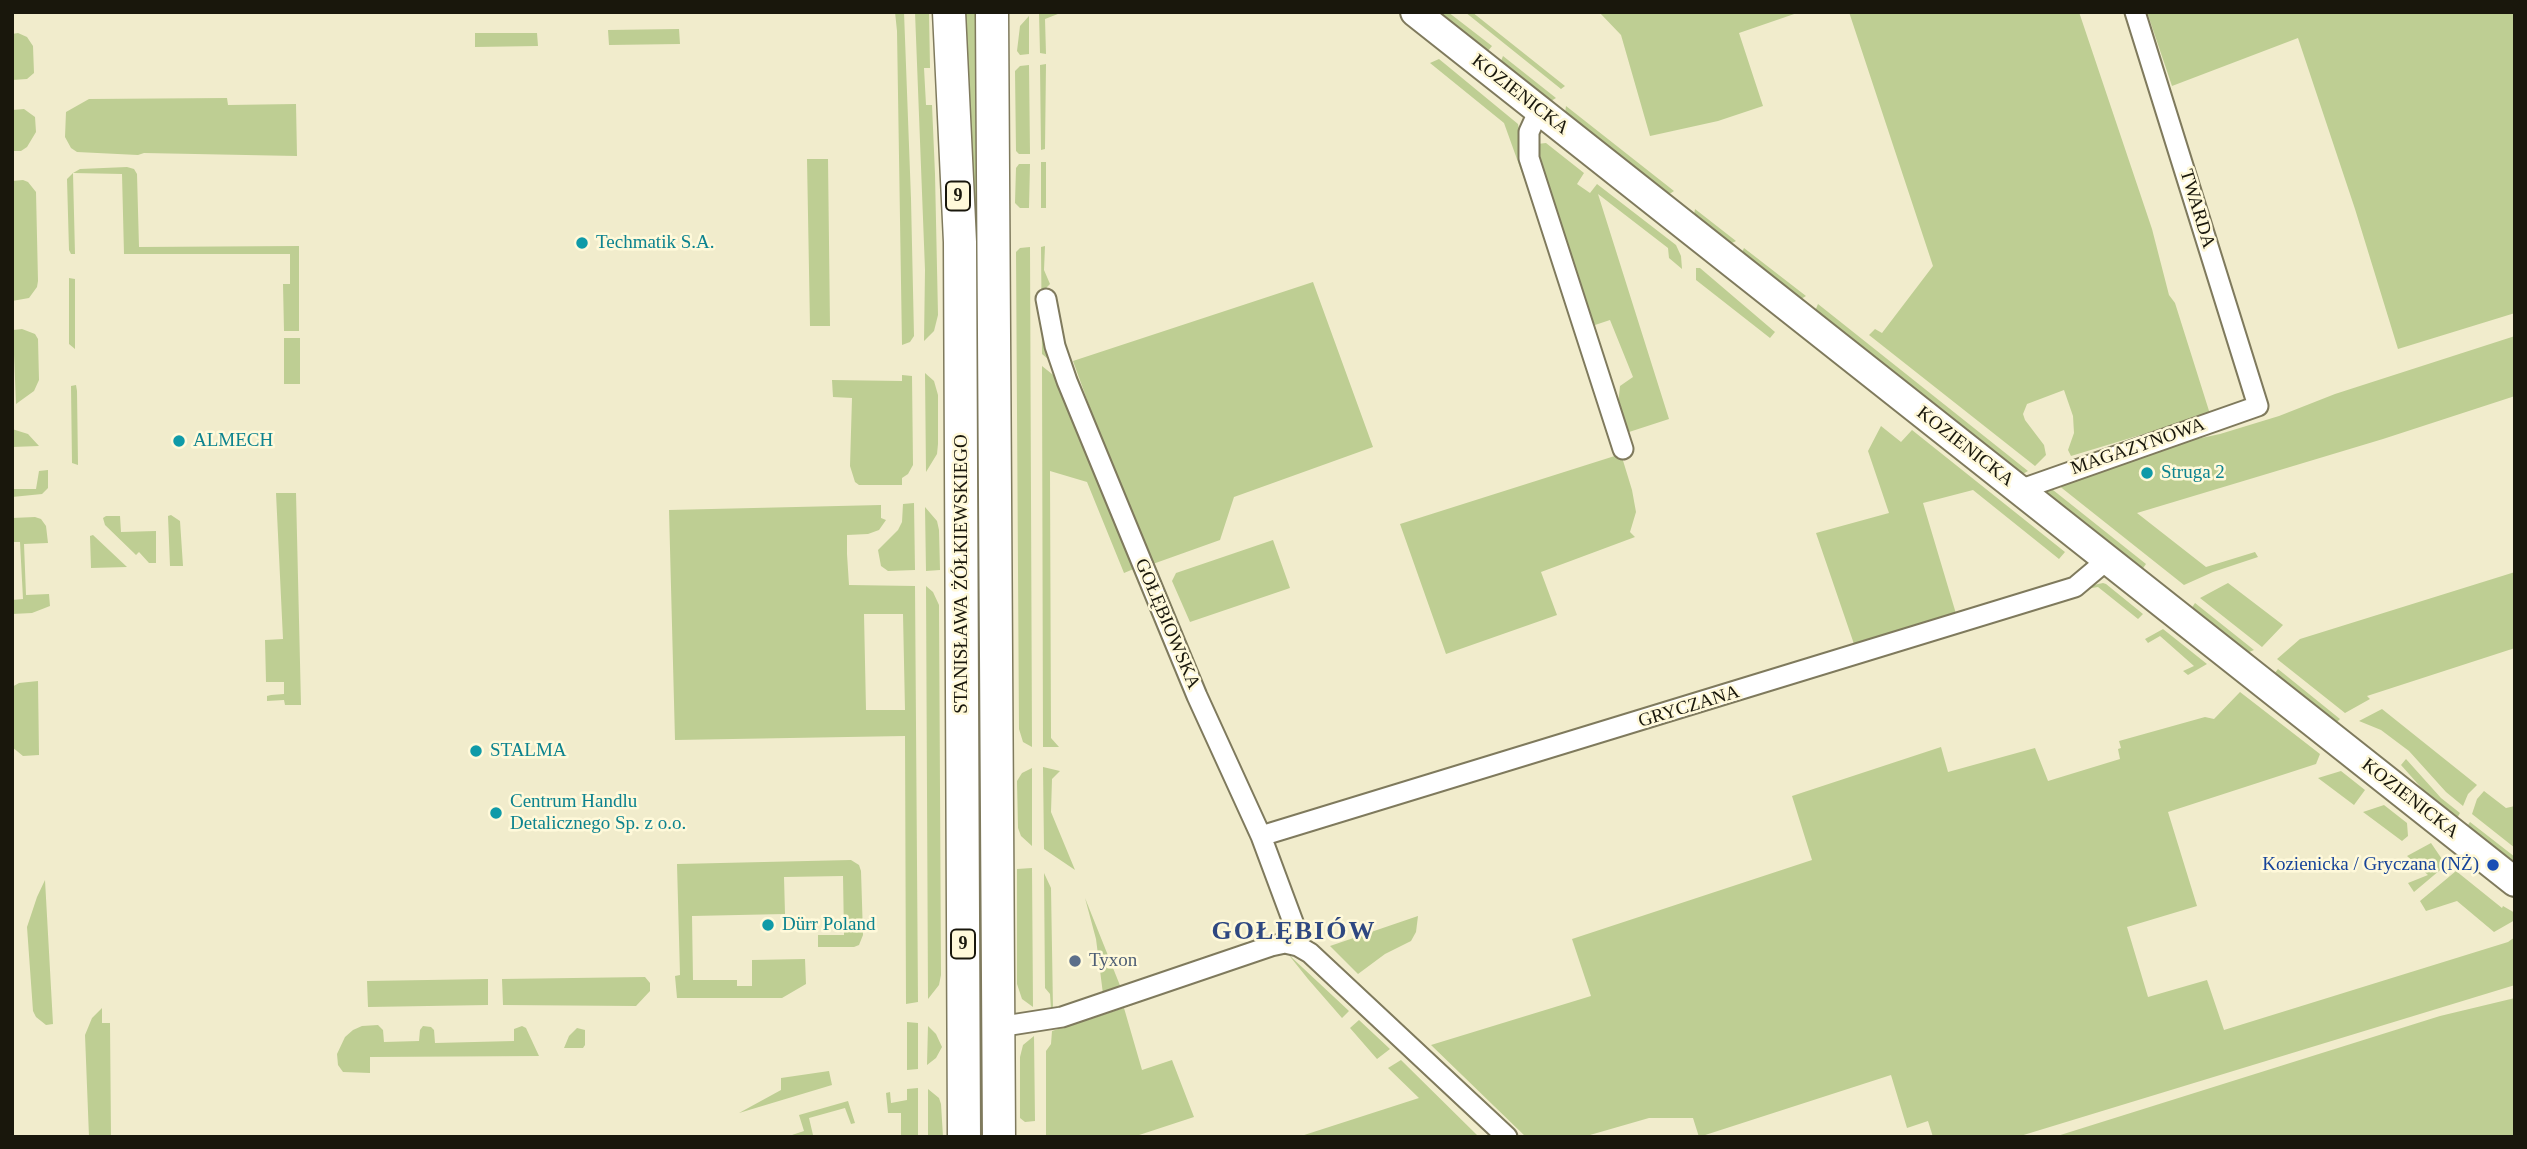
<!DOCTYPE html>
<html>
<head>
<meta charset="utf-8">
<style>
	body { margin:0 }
	#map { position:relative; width:2527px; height:1149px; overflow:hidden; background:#f1eccc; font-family:"Times New Roman",serif }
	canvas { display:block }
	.frame { position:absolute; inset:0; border:14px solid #19170c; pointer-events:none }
</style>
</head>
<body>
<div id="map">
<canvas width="2527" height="1149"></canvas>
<div class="frame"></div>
</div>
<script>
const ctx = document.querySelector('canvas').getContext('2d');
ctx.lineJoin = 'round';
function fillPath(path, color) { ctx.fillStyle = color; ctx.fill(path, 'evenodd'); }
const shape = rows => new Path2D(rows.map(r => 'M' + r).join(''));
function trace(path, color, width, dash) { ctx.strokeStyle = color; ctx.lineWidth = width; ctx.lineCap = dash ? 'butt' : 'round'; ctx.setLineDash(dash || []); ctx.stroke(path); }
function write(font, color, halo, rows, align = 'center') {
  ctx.font = font + ' "Times New Roman",serif'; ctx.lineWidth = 5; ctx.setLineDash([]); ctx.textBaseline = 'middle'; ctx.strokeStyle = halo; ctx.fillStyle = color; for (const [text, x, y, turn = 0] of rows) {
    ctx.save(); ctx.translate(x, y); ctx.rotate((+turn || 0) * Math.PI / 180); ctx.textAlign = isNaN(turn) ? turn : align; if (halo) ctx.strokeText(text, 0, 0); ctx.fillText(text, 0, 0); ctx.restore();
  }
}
const green = shape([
	[895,12,904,12,911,199,914,336,910,342,902,345,897,31],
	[915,12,929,12,930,68,924,68,926,105,932,105,935,174,938,315,934,331,924,341,925,270],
	[961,12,980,12,986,1137,977,1137],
	[1063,12,1045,19,1046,54,1040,53,1039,13],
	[1438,12,1448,12,1492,46,1488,51],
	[1465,12,1472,12,1565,86,1561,89],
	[1599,12,1800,12,1739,33,1763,106,1718,121,1650,136,1621,35],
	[1849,12,2079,12,2152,229,2169,295,2175,303,2210,414,2071,456,2068,450,2074,433,2073,416,2064,390,2027,404,2023,414,2025,420,2044,445,2046,455,2035,466,1869,335,1875,329,1882,333,1933,266],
	[2147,12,2515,12,2515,313,2398,349,2355,209,2298,38,2172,86],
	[1029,16,1029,54,1020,55,1017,51,1020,26],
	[679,29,680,44,609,45,608,30],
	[18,33,27,37,33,46,34,73,27,79,12,80,12,34],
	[475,33,537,33,538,46,475,47],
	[1503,56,1556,98,1551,101,1501,61],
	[1439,59,1518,124,1530,186,1527,187,1504,123,1430,63],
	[1046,64,1045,149,1041,150,1040,65],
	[1029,65,1030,154,1019,154,1016,151,1015,71,1020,66],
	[227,98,228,105,296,104,297,156,144,153,138,155,77,152,71,148,65,137,66,112,89,99],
	[1566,106,1674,191,1668,195,1565,113],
	[24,109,35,117,36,132,27,147,21,151,12,151,12,110],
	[1546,143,1584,173,1577,184,1590,193,1597,184,1676,245,1681,256,1682,269,1669,258,1668,248,1598,194,1669,419,1626,433,1618,405,1620,386,1633,377,1610,320,1595,325,1586,307,1534,154,1537,144],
	[807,159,828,159,830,326,810,326],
	[1041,162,1046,162,1046,208,1041,208],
	[1019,164,1030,164,1029,208,1020,208,1015,203,1016,168],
	[127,167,134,169,137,174,139,247,299,246,299,331,284,331,283,284,290,284,290,254,124,254,122,174,73,173,75,254,71,254,69,250,67,179,73,173,80,169],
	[23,180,28,182,36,192,38,281,37,287,29,298,12,301,12,181],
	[1695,209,1736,241,1730,244,1694,215],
	[1045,246,1044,270,1050,284,1044,290,1055,365,1042,354,1041,247],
	[1030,247,1032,747,1023,742,1019,729,1016,252,1020,248],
	[1744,248,1806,296,1801,299,1742,252],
	[1696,268,1700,268,1775,332,1770,338,1696,280],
	[69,278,75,279,75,349,69,344],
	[1313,282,1373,447,1234,497,1220,540,1150,565,1102,441,1073,361],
	[1818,304,2028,471,2021,475,1815,311],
	[22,329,35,334,38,339,39,380,34,391,16,404,13,330],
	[2515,336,2515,396,2383,439,2137,513,2206,567,2255,552,2258,557,2213,572,2184,585,2053,481,2164,446,2220,434,2279,416,2335,394],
	[284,338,300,338,300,384,284,384],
	[1042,366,1057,378,1136,568,1124,573,1087,482,1050,471,1051,738,1059,747,1043,747],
	[925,373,934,381,938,395,938,444,937,454,926,472],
	[902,375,912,376,913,465,908,474,902,478,902,485,859,485,855,482,850,466,852,398,833,397,832,380,902,381],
	[76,385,77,391,78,465,72,463,71,386],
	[1881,426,1901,442,1912,430,2065,552,2059,559,1973,490,1923,503,1957,617,1855,647,1816,533,1889,513,1868,451],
	[12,429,28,434,39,446,12,447],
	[1621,454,1632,490,1636,512,1630,532,1635,537,1541,572,1557,615,1446,654,1400,524],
	[48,470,48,488,42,494,12,497,12,489,36,489,39,471],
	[2048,486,2146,564,2141,571,2040,489],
	[276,493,296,493,301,705,285,705,284,700,267,701,267,696,271,695,284,694,284,682,266,682,265,640,283,639],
	[914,503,915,570,888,571,881,566,878,550,898,530,902,522,903,504],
	[881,505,881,518,886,520,879,530,868,534,847,535,847,554,849,585,915,586,918,1002,906,1004,905,736,675,740,669,510],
	[903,614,905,710,866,710,864,614],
	[925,507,937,521,939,530,940,570,926,571],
	[171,515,180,521,183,566,170,566,168,516],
	[106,516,120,516,121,532,156,531,156,563,149,563,139,552,136,555,105,525,103,518],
	[35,517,41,519,46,526,48,543,24,544,26,595,49,594,50,606,32,613,12,614,12,600,23,599,20,542,12,542,12,518],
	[93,535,127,567,91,568,90,536],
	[1273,540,1290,588,1190,622,1172,581,1176,573],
	[2515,572,2515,648,2367,696,2370,699,2345,713,2277,659,2300,639],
	[2103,583,2106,584,2143,614,2138,619,2098,587,2086,589,2084,587],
	[2228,583,2283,625,2262,647,2200,598],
	[926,586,933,592,939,605,941,975,939,985,928,999],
	[2195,603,2254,650,2247,653,2191,609],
	[2163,629,2207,664,2188,675,2183,671,2194,666,2160,636,2148,643,2145,639],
	[2278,669,2340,719,2336,723,2274,674],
	[38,681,39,755,23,756,12,747,12,687,19,683],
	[2240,692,2320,754,2316,764,2168,812,2197,906,2127,927,2148,997,2207,980,2224,1030,2508,942,2515,937,2515,985,2017,1137,1933,1137,1928,1121,1907,1128,1891,1075,1699,1137,1693,1118,1649,1118,1583,1137,1526,1137,1431,1045,1591,996,1572,939,1812,860,1792,796,1941,747,1948,772,2035,748,2048,781,2120,759,2118,749,2121,748,2119,741,2205,717,2214,719],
	[2382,709,2477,785,2468,794,2463,806,2446,792,2409,751,2381,730,2359,721],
	[2406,759,2441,798,2460,813,2456,820,2433,801,2401,765],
	[1043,767,1060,771,1052,779,1051,812,1075,870,1044,849],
	[1032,768,1032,846,1021,836,1018,828,1017,781,1022,773],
	[2341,771,2365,790,2354,805,2318,778],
	[2484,791,2506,808,2515,806,2515,848,2472,814,2477,799],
	[2384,805,2407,823,2408,836,2402,841,2363,812],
	[2470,822,2515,857,2515,867,2466,828],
	[2431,843,2446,865,2414,892,2408,883,2428,875,2407,856],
	[851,860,859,865,861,871,863,935,859,945,854,947,818,947,818,935,844,935,843,876,784,877,785,914,692,916,693,980,737,980,737,986,752,986,752,960,805,959,806,984,782,998,677,998,675,976,680,975,677,864],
	[1032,868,1033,1007,1022,999,1017,984,1017,869],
	[2456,871,2502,908,2503,906,2515,913,2515,920,2494,932,2457,901,2426,911,2420,901],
	[1044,873,1051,888,1053,1009,1051,1009,1050,994,1045,988],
	[45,880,53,1024,46,1025,36,1017,33,1011,27,927,37,897],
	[1085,898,1121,988,1103,994,1096,939],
	[1418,916,1416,932,1411,941,1385,954,1358,974,1330,946],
	[1288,954,1349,1011,1342,1018,1308,979],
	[645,977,650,983,650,991,636,1006,503,1005,502,979],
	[488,979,488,1005,368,1007,367,981],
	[2515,998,2515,1137,2054,1137,2440,1016],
	[102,1008,102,1023,110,1023,111,1137,89,1137,85,1035,92,1018],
	[1124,1008,1142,1070,1172,1060,1194,1117,1133,1137,1046,1137,1046,1051,1051,1044,1052,1031],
	[1359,1020,1390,1049,1377,1059,1350,1028],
	[907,1022,918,1023,918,1069,907,1070],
	[378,1025,383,1030,384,1042,419,1041,420,1030,423,1026,431,1027,434,1030,435,1043,514,1041,514,1029,522,1026,526,1028,539,1056,370,1057,370,1073,343,1072,338,1065,337,1054,345,1037,353,1030,362,1026],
	[928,1026,936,1034,942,1047,936,1058,927,1065],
	[577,1028,585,1030,585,1045,583,1048,564,1048,569,1036],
	[1034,1036,1035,1121,1025,1122,1020,1118,1020,1057,1023,1045],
	[1401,1060,1479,1137,1298,1137,1419,1098,1388,1068],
	[829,1071,832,1085,739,1113,781,1090,781,1078],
	[918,1088,918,1137,901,1137,901,1113,888,1113,886,1093,890,1092,891,1103,907,1100,907,1089],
	[928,1089,939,1098,941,1104,943,1137,928,1137],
	[848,1101,855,1123,851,1124,845,1108,809,1118,813,1135,786,1137,804,1131,799,1115]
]);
const street = shape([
	[1539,110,1529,132,1529,158,1623,449],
	[1046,299,1055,346,1067,381,1197,696,1261,836,1296,930,1298,946,1310,953,1507,1137],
	[2019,490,2258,406,2135,12],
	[1261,836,2075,587,2107,560],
	[998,1027,1062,1017,1271,946,1285,943,1298,946]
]);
const secondary = shape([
	[1415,12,2515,882]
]);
const primary = shape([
	[949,12,960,242,964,1137],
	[992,12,999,1137]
]);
const markers = [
	[582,243,7,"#0f9aa8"],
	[179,441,7,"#0f9aa8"],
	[2147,473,7,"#0f9aa8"],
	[476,751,7,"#0f9aa8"],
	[496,813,7,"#0f9aa8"],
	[2493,865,7,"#1a4fb4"],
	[768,925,7,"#0f9aa8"],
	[1075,961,7,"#5c6f8a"]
];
const shields = [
	[958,196,24],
	[963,944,24]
];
const shieldNames = [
	["9",958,196],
	["9",963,944]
];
const streetNames = [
	["KOZIENICKA",1520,95,38],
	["TWARDA",2197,209,73],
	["KOZIENICKA",1965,447,38],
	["MAGAZYNOWA",2138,447,-19],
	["STANISŁAWA ŻÓŁKIEWSKIEGO",962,574,-90],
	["GOŁĘBIOWSKA",1167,624,67],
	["GRYCZANA",1689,707,-17],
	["KOZIENICKA",2410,799,38]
];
const cultureNames = [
	["Techmatik S.A.",596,243],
	["ALMECH",193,441],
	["Struga 2",2161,473],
	["STALMA",490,751],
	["Centrum Handlu",510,802],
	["Detalicznego Sp. z o.o.",510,824],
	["Dürr Poland",782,925]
];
const transitNames = [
	["Kozienicka / Gryczana (NŻ)",2479,865]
];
const serviceNames = [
	["Tyxon",1089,961]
];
const districtNames = [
	["GOŁĘBIÓW",1294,932]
];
fillPath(green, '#bece93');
trace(street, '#7f7a5d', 23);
trace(secondary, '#7f7a5d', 32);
trace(primary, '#7f7a5d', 35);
trace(street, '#fff', 19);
trace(secondary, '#fff', 28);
trace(primary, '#fff', 32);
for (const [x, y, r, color] of markers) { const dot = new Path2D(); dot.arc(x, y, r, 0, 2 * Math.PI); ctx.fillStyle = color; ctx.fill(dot); trace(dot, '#fff9da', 2.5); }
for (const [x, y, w] of shields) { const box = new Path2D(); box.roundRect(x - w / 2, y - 14.5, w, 29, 5); ctx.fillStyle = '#fff9da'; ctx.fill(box); trace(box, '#19170c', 2); }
write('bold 18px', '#19170c', null, shieldNames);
write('19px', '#19170c', '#fff9da', streetNames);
write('19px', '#0d838f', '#fff9da', cultureNames, 'left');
write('19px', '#164399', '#fff9da', transitNames, 'right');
write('19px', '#4e5e75', '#fff9da', serviceNames, 'left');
ctx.letterSpacing = '2px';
write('bold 26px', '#2f4881', '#fff9da', districtNames);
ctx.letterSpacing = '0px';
</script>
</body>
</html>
